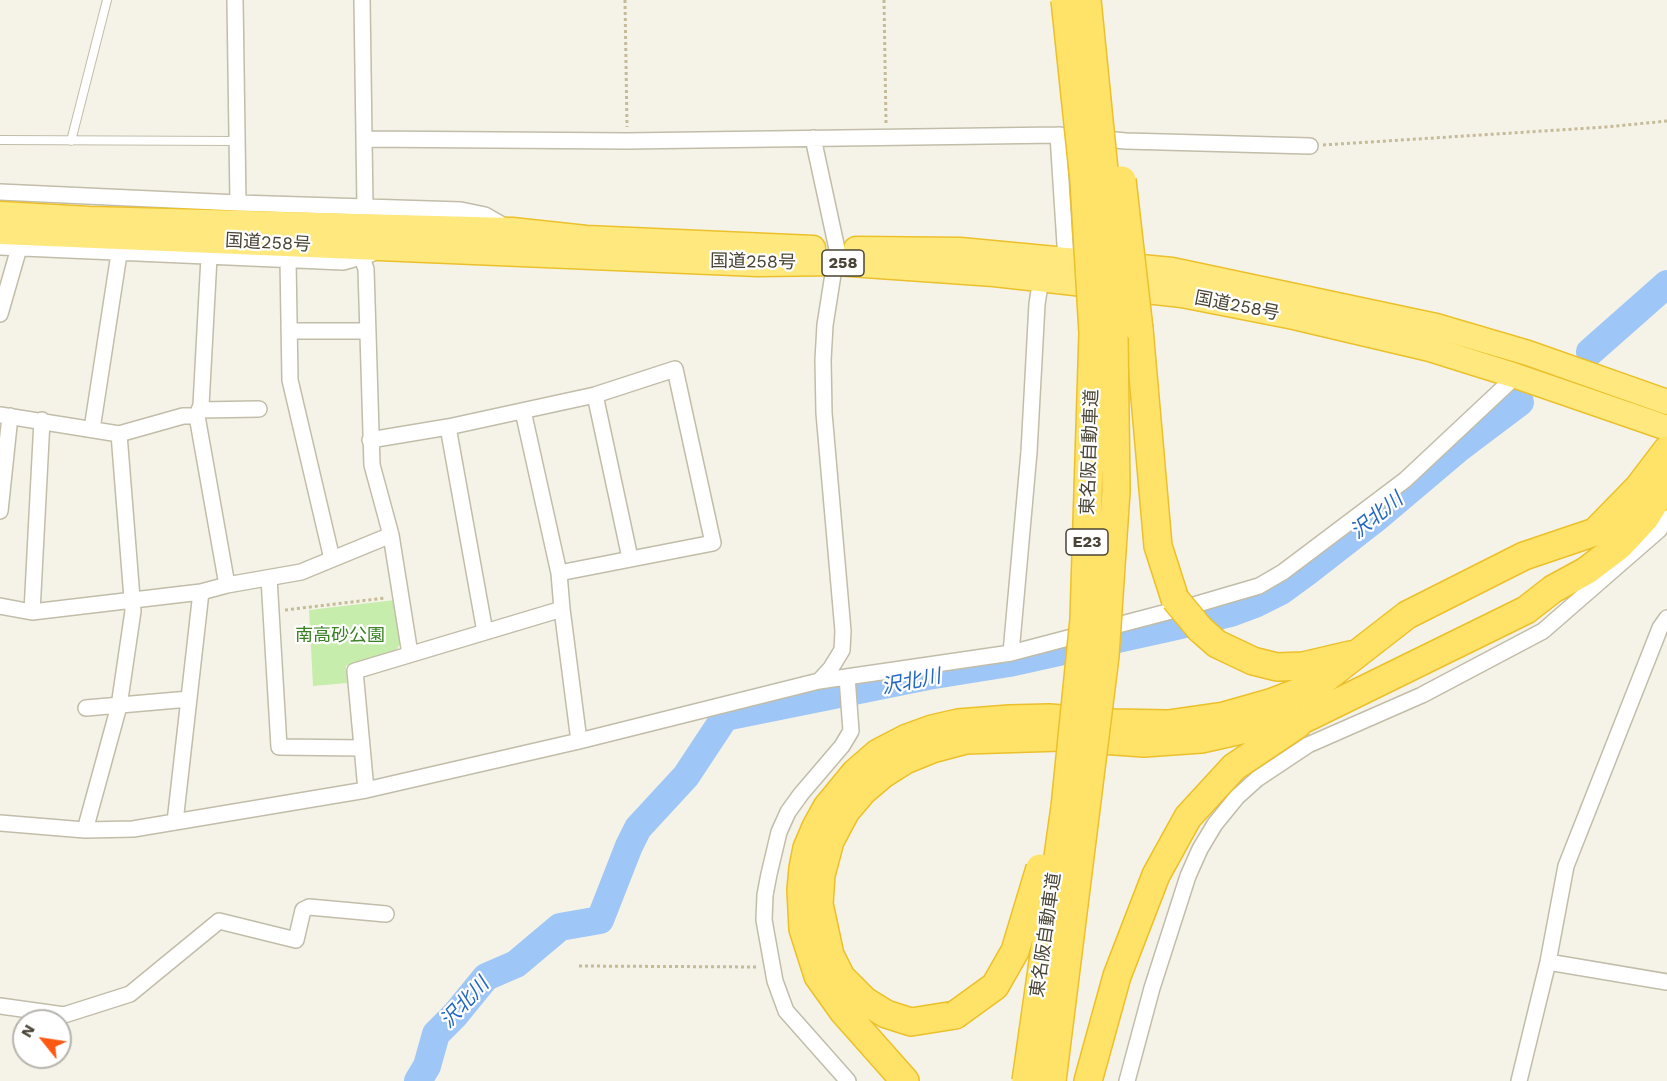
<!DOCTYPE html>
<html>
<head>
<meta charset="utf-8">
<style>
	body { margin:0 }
	#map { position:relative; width:1667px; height:1081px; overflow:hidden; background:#f5f3e7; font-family:"Work Sans",sans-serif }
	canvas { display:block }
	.north { position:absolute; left:12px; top:1009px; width:60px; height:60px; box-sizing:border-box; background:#fff; border:2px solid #b6b4ae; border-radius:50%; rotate:300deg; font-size:16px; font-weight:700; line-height:24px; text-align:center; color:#494435 }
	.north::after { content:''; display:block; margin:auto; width:21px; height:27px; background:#ff5914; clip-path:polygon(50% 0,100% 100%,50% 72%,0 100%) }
</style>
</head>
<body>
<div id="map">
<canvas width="1667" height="1081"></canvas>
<div class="north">N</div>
</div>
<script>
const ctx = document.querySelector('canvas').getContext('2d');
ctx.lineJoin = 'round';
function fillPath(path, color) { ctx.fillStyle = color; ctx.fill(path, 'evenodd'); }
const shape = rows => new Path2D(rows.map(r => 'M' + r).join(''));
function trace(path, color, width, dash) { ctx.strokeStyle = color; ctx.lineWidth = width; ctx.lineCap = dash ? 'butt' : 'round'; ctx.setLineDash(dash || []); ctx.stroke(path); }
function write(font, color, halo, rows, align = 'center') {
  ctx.font = font + ' "Work Sans","Noto Sans JP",sans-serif'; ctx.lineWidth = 4.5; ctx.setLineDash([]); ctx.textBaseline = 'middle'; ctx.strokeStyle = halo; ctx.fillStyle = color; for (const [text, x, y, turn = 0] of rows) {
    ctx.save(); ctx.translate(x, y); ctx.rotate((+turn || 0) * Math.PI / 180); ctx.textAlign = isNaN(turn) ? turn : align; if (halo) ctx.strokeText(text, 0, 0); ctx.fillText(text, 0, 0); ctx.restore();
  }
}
const green = shape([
	[395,600,402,639,396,651,346,666,347,683,313,686,309,610]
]);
const river = shape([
	[1590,352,1667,284],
	[418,1081,427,1066,436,1034,455,1015,486,977,516,964,560,927,600,920,629,846,638,828,686,776,725,717,928,676,1009,663,1176,626,1231,613,1255,604,1281,591,1307,572,1375,519,1459,448,1520,402]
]);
const path = shape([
	[625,0,627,127],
	[884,0,886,123],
	[1323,145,1606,127,1667,121],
	[285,610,385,598],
	[579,966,758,967]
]);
const service = shape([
	[0,140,237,141],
	[71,141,107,0]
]);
const minor = shape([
	[235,0,238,203],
	[362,0,365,207],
	[1058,135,1066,260],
	[813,138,837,249,825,325,823,360,824,413,843,631,842,650,831,668,819,681],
	[364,139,627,141,1058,135,1126,141,1310,146],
	[0,192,238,203,461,210,485,215,506,227],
	[0,247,343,262,371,254],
	[362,258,366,269,372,465,391,535,410,654],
	[288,260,290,380,332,559],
	[0,314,19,248],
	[289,331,367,331],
	[595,395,630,558],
	[199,410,259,409],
	[523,411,559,573,562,609,579,741],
	[0,415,119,434],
	[197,416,201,405,209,257],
	[448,427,485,632],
	[92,429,119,254],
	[370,440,448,427,595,395,675,369,713,543,559,573],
	[0,511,10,416],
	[269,578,279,747,362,748],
	[0,606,32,612,201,592,227,585,301,572,391,535],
	[32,612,42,420],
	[1011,653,1029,452,1037,304,1041,279],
	[847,677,851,731,842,746,801,794,788,812,779,832,769,874,765,895,764,920,775,981,786,1011,848,1081],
	[86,708,189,699],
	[366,790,355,671,562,609],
	[175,822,201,592],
	[0,823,85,830,133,829,366,790,579,741,819,681,1011,653,1194,605,1259,586,1283,572,1405,480,1516,376],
	[85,830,119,706,133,611,119,434,183,416,197,416,227,585],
	[1548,962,1667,982],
	[0,1006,64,1015,130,994,219,921,296,940,303,910,309,907,386,914],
	[1127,1081,1152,988,1188,876,1200,849,1215,824,1237,797,1257,779,1308,745,1422,695,1543,631,1659,530,1667,518],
	[1519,1081,1548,962,1566,866,1660,628,1667,618]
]);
const trunk = shape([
	[0,214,89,219,512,230,586,238,813,248],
	[0,232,758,264,836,263,994,274,1182,295,1294,317,1430,349,1516,376,1667,428],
	[856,249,960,250,1172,270,1436,326,1528,353,1667,402]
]);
const motorway = shape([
	[1139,329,1158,546,1175,599],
	[1200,629,1217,644,1253,661,1277,667,1303,666,1350,655],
	[1101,740,1144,743,1201,739,1259,726,1304,719,1526,610,1553,589,1586,571,1619,546,1645,518,1667,483],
	[955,1015,911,1022,886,1014,865,1001,841,977,830,955,819,904,821,875,830,841,846,811,863,791,883,774,905,760,932,749,966,740,1060,737],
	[905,1081,843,1011,818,976,803,929,801,890,803,868,807,848,816,827,827,807,855,773,878,753,907,738,932,729,958,723,1009,719,1049,718,1114,723,1168,724,1224,716,1270,703,1317,685,1407,615,1524,556,1595,532,1638,488,1667,450],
	[1088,1081,1117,976,1156,875,1188,817,1234,767,1298,724]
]);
const motorwayBridge = shape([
	[1122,180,1139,329],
	[1175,599,1200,629],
	[955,1015,995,986,1015,951,1040,868],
	[1026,1081,1065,807,1084,619,1093,333,1084,181,1065,0],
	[1052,1081,1105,656,1116,491,1114,335,1105,180,1087,0]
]);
const shields = [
	[843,263,42],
	[1087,542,42]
];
const shieldNames = [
	["258",843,263],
	["E23",1087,542]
];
const streetNames = [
	["国道258号",268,243,3],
	["国道258号",753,262,1],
	["国道258号",1237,306,11],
	["東名阪自動車道",1090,452,-88],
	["東名阪自動車道",1046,935,-82]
];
const parkNames = [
	["南高砂公園",340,636]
];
const waterNames = [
	["沢北川",1377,516,-39],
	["沢北川",911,682,-11],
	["沢北川",465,1003,-47]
];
fillPath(green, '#c7edac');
trace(river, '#9ec6f7', 28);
trace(service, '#c2bda9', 10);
trace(minor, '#c2bda9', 18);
trace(trunk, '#ecc02a', 27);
trace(motorway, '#ecc02a', 30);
trace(path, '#c5bb98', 3, [3, 3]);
trace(service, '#fff', 8);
trace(minor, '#fff', 15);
trace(trunk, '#ffe97f', 24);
trace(motorway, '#ffe268', 27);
trace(motorwayBridge, '#ecc02a', 30, []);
trace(motorwayBridge, '#ffe268', 27);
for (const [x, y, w] of shields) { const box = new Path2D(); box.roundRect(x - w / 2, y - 13, w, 26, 4.5); ctx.fillStyle = '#fff'; ctx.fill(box); trace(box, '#494435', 1.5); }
write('bold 16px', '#494435', null, shieldNames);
write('18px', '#494435', '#fff', streetNames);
write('18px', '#398122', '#fff', parkNames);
write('italic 20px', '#2467c0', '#fff', waterNames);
</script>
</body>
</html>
